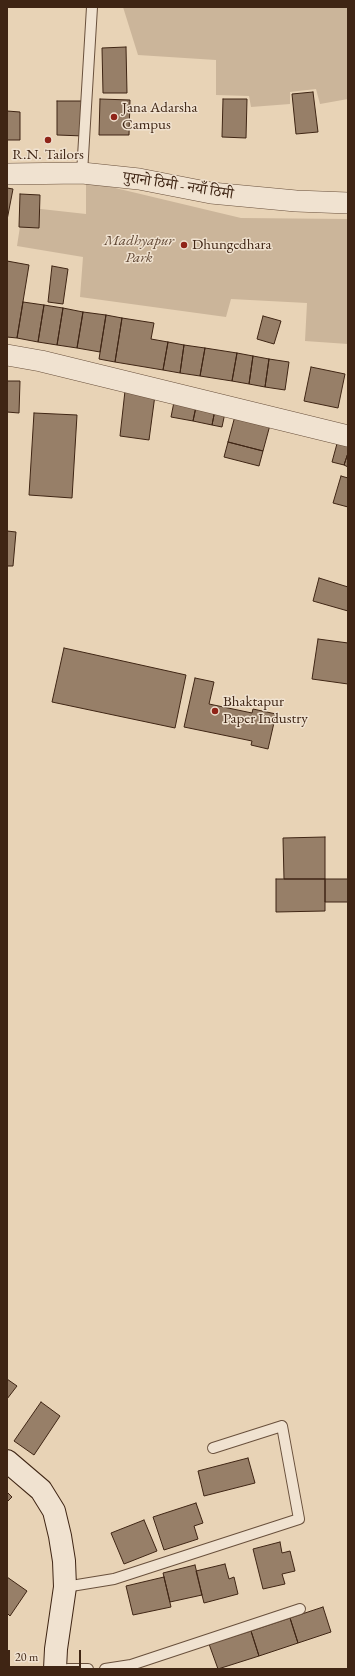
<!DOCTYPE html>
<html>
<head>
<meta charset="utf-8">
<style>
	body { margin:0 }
	#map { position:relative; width:355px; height:1676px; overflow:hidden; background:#e8d3b6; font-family:"EB Garamond",serif }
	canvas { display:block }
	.frame { position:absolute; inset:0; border:8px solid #3f2514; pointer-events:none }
	.scale { position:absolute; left:8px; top:1650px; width:73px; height:18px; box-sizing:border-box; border:2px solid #3f2514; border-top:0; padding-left:5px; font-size:12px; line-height:14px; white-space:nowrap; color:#3f2514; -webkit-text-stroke:3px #f0e2d0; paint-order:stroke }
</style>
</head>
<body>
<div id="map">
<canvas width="355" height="1676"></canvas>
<div class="frame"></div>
<div class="scale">20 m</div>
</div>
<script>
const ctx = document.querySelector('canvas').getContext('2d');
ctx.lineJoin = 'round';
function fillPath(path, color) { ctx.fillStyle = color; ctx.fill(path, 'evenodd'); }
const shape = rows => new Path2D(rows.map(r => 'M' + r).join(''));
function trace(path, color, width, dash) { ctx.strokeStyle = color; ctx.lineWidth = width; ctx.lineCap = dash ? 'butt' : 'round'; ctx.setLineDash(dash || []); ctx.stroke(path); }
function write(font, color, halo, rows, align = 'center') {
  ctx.font = font + ' "EB Garamond","Noto Serif Devanagari",serif'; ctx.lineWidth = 3; ctx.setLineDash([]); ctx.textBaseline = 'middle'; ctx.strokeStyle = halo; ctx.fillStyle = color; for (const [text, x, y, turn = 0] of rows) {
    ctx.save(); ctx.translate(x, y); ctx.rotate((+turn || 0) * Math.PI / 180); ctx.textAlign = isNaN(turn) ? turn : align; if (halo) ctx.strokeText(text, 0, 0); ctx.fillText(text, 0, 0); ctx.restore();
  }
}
const green = shape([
	[123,7,348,7,348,99,320,104,316,89,290,92,290,104,251,107,249,96,216,95,216,60,138,55],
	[86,181,241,218,348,219,348,344,305,341,307,303,231,299,226,317,80,297,83,257,17,246,23,207,86,214]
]);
const building = shape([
	[126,47,127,93,103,93,102,48,126,47],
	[313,92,318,132,296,134,292,94,313,92],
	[100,99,130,100,129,135,99,135,100,99],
	[223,99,247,99,246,138,222,137,223,99],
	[57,101,84,101,84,136,57,135,57,101],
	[7,111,20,112,20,140,7,140,7,111],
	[7,188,13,189,7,220,7,188],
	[20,194,40,195,39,228,19,227,20,194],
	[7,261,29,265,17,338,7,337,7,261],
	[52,266,68,269,63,304,48,302,52,266],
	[23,302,44,305,38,342,17,338,23,302],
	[44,305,63,308,57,345,38,342,44,305],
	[63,308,83,312,77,348,57,345,63,308],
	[83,312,106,315,100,352,77,348,83,312],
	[106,315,122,318,115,362,99,359,106,315],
	[263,316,281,321,274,344,257,339,263,316],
	[122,318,154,323,151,339,168,342,163,370,115,362,122,318],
	[168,342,184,345,180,373,163,370,168,342],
	[184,345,205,348,200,376,180,373,184,345],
	[205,348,237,353,232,381,200,376,205,348],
	[237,353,253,356,249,384,232,381,237,353],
	[253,356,269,359,265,387,249,384,253,356],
	[269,359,289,362,285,390,265,387,269,359],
	[311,367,345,374,338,408,304,401,311,367],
	[7,381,20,381,19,413,7,412,7,381],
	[125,391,155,395,149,440,120,436,125,391],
	[175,397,197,402,193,421,171,417,175,397],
	[197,402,216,405,212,425,193,421,197,402],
	[216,405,226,408,222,427,212,425,216,405],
	[34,413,77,415,72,498,29,495,34,413],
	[235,416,270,425,263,451,228,442,235,416],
	[338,440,348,443,348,453,344,465,332,462,338,440],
	[228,442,263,451,259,466,224,457,228,442],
	[348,453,348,467,344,465,348,453],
	[341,476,348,478,348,507,333,503,341,476],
	[7,531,16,532,13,566,7,566,7,531],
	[319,578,348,587,348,611,313,601,319,578],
	[318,639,348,643,348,684,312,679,318,639],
	[64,648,186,675,175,728,52,702,64,648],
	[195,678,214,682,209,704,252,713,253,709,276,714,268,749,251,745,252,741,184,727,195,678],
	[325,837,325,879,284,879,283,838,325,837],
	[276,879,325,879,325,911,276,912,276,879],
	[325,879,348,879,348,902,325,902,325,879],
	[7,1379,17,1386,7,1399,7,1379],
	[41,1402,60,1416,34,1455,14,1441,41,1402],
	[248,1458,255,1483,204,1496,198,1471,248,1458],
	[7,1492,12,1497,7,1502,7,1492],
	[196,1503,203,1523,194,1526,198,1539,164,1550,153,1517,196,1503],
	[144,1520,157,1551,124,1564,111,1533,144,1520],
	[280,1542,282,1553,290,1551,295,1571,282,1574,285,1584,263,1589,253,1549,280,1542],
	[225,1564,229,1579,234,1577,238,1594,204,1603,196,1571,225,1564],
	[195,1565,202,1595,170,1602,163,1573,195,1565],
	[7,1577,27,1591,10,1616,7,1613,7,1577],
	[164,1577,171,1607,133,1615,126,1586,164,1577],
	[323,1607,331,1632,298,1643,290,1618,323,1607],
	[290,1618,298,1643,259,1656,251,1631,290,1618],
	[251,1631,259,1656,218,1669,209,1644,251,1631]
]);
const service = shape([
	[82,173,92,7],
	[65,1587,114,1579,299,1519,282,1426,213,1448],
	[68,1669,88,1669],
	[105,1669,131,1665,300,1609]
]);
const minor = shape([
	[7,174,82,173,139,179,211,193,296,201,348,203],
	[7,355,41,361,348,436]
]);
const secondary = shape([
	[7,1461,41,1490,54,1511,60,1536,64,1561,65,1587,56,1649,55,1669]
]);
const markers = [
	[114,117,4,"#8f2418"],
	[48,140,4,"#8f2418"],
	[184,245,4,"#8f2418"],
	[215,711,4,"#8f2418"]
];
const poiNames = [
	["Jana Adarsha",122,108],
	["Campus",122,125],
	["R.N. Tailors",48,155,"center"],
	["Dhungedhara",192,245],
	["Bhaktapur",223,702],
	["Paper Industry",223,719]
];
const streetNames = [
	["पुरानो ठिमी - नयाँ ठिमी",178,186,9]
];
const parkNames = [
	["Madhyapur",139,241],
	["Park",139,258]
];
fillPath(green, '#cbb59a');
fillPath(building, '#977f68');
trace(building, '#3f2514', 1);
trace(service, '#69503c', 12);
trace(minor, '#69503c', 22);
trace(secondary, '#3f2514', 24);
trace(service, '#f0e2d0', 10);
trace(minor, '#f0e2d0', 21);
trace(secondary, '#f0e2d0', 22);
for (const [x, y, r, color] of markers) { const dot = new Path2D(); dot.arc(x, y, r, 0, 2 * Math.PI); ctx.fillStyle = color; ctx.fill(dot); trace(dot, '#f0e2d0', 1.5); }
write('15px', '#3f2514', '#f0e2d0', poiNames, 'left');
write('15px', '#3f2514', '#f0e2d0', streetNames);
write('italic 15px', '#624936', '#f0e2d0', parkNames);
</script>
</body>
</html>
